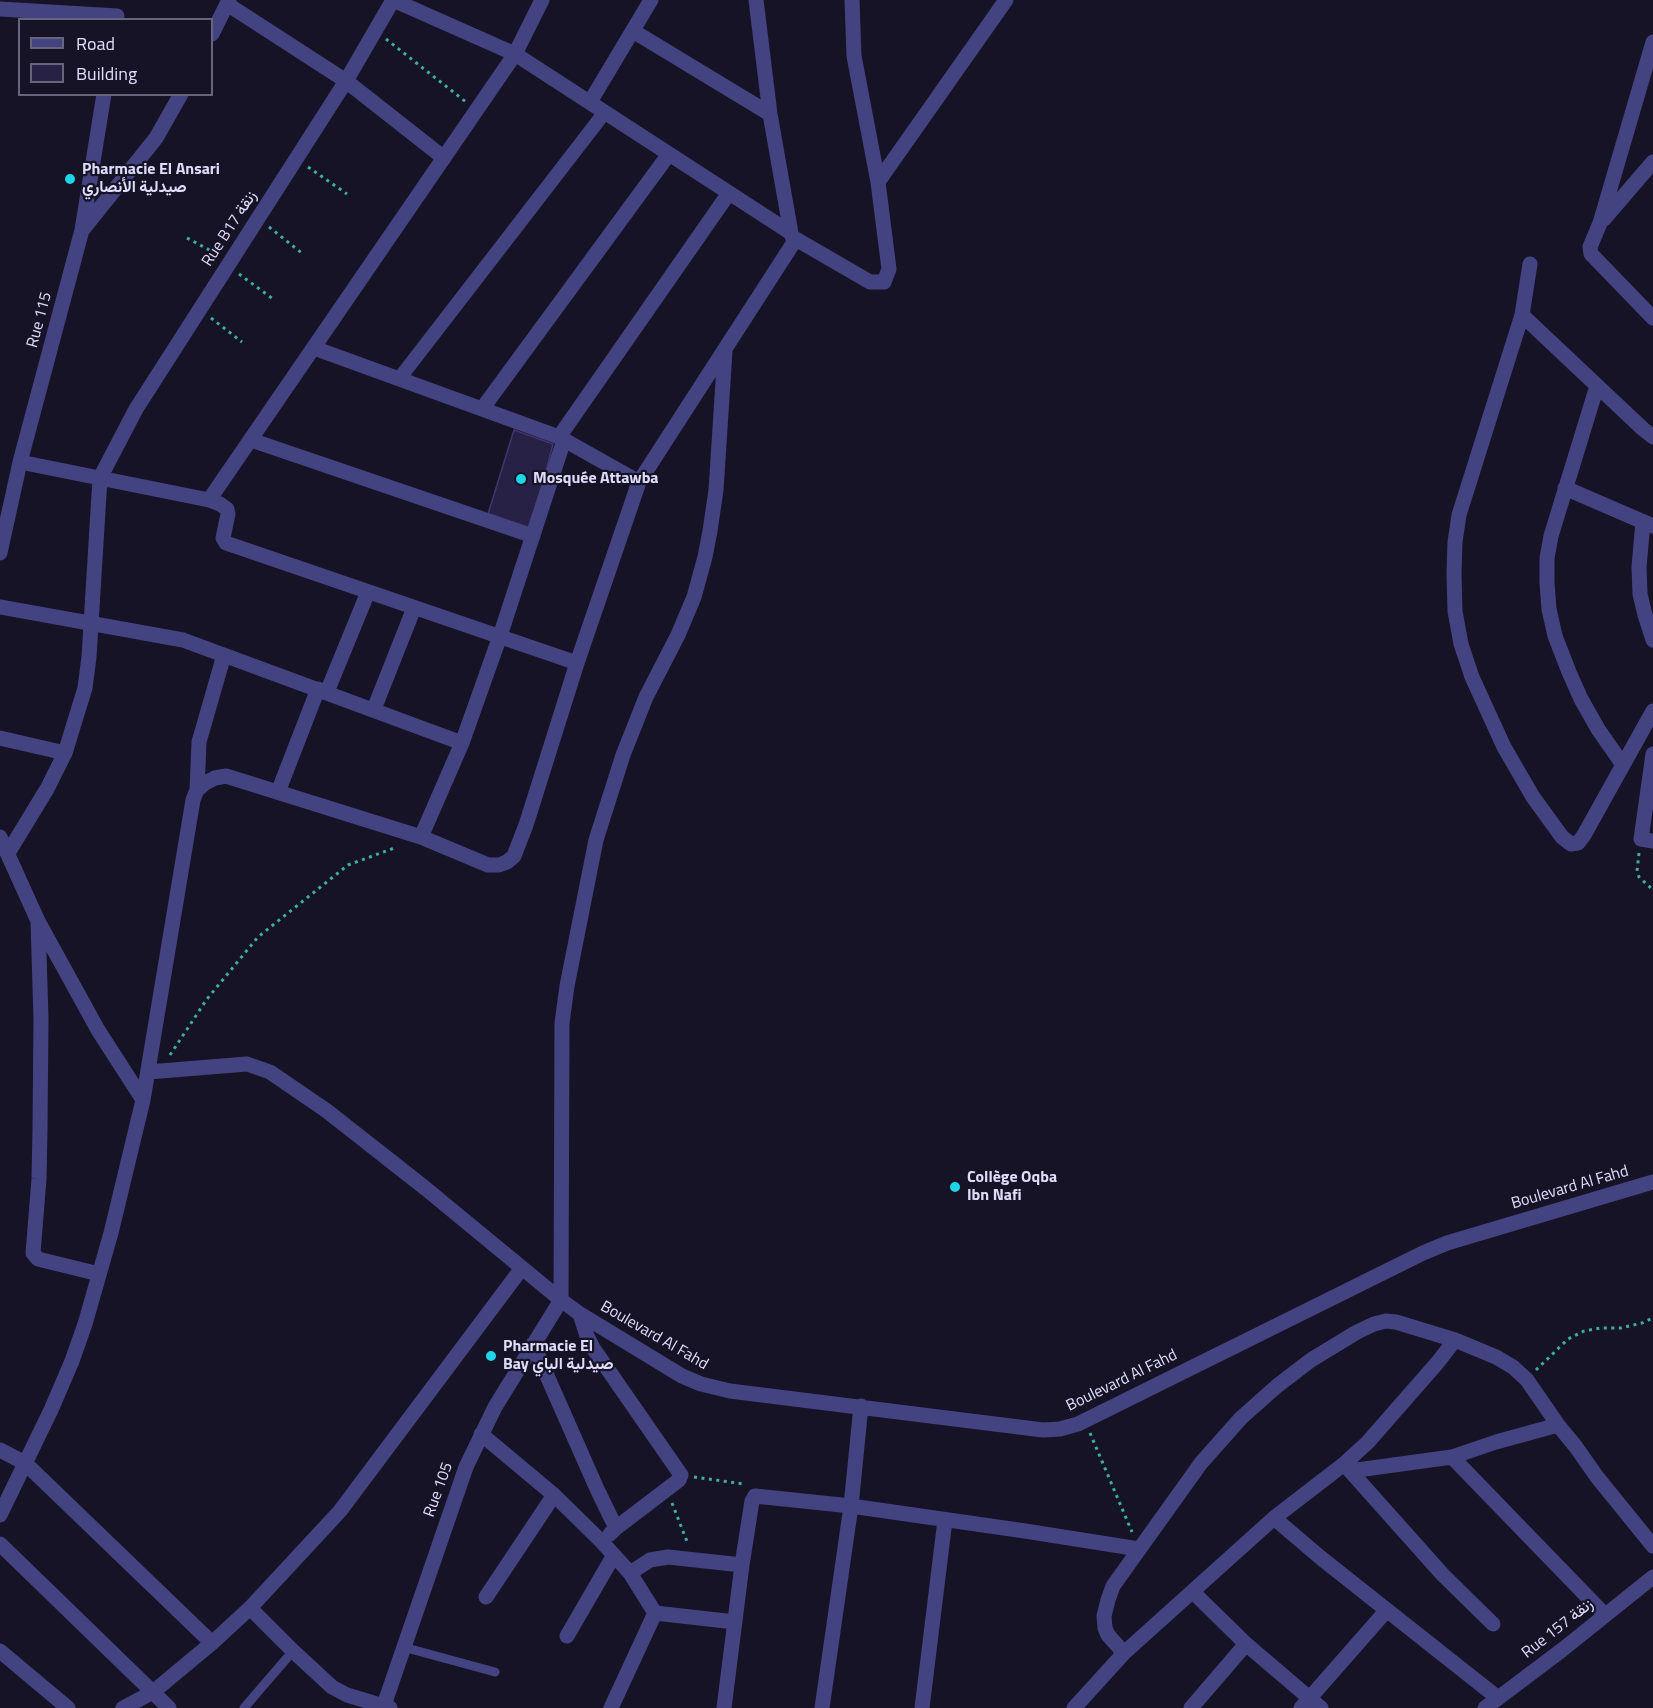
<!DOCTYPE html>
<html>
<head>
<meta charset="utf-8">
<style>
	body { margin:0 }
	#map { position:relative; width:1653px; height:1708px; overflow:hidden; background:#161327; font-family:"Titillium Web",sans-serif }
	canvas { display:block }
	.legend { position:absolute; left:18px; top:18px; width:195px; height:78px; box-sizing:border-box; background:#161327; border:2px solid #67647c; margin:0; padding:8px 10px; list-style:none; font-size:18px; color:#e0ddfb }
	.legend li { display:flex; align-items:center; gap:12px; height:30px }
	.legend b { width:30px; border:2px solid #67647c }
</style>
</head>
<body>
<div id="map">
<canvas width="1653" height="1708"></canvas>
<ul class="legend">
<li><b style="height:8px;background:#444381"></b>Road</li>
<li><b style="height:16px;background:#282146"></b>Building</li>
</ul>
</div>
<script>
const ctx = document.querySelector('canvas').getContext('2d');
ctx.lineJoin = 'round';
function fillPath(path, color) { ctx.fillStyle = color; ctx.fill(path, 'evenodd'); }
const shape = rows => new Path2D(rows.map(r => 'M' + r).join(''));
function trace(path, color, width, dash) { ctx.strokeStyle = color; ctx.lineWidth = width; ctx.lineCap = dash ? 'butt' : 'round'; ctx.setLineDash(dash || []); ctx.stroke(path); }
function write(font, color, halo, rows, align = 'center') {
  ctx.font = font + ' "Titillium Web",Vazirmatn,sans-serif'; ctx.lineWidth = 4.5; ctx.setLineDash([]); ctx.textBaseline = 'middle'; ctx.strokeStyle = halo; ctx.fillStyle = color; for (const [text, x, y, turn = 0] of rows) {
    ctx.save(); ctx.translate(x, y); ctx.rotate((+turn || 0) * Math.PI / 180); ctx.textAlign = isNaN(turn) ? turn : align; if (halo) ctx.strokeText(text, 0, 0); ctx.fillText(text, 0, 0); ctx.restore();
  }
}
const building = shape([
	[514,430,553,444,531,529,488,514,514,430]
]);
const path = shape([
	[386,39,466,102],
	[308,167,347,194],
	[269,227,303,254],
	[187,238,217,254],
	[239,274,273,299],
	[211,318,242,342],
	[1639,853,1637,871,1639,877,1653,890],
	[170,1055,207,999,258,937,348,865,397,847],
	[1536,1370,1568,1339,1584,1331,1601,1328,1621,1328,1642,1323,1653,1318],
	[1090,1433,1132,1532],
	[694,1477,744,1484],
	[672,1503,688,1544]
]);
const service = shape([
	[403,1647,495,1672],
	[244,1708,293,1651]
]);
const pedestrian = shape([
	[399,379,605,112]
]);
const minor = shape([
	[393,0,515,54,791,233],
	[227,4,346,81,444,158],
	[0,9,117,16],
	[633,31,770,114],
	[212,34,229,0],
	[1653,42,1600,223,1590,247,1591,254,1594,257,1653,318],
	[590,102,651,0],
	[878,182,1006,0],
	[1604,219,1653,162],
	[84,228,156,138,181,94],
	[794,238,870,282,884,282,889,269,878,182,854,56,852,0],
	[1530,264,1522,315,1459,515,1455,542,1454,573,1455,611,1461,644,1472,677,1504,747,1533,797,1562,837,1571,844,1578,843,1584,835,1653,711],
	[1522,315,1643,429,1653,437],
	[314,348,559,437,639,482],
	[1597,386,1551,536,1547,558,1547,583,1549,609,1555,636,1569,672,1581,699,1598,729,1623,765],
	[482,409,669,154],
	[559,437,729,193],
	[251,440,533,536],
	[20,462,209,500,220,504,227,509,228,514,223,538,226,543,577,663],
	[1565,488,1653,526],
	[209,500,515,54,542,0],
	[1643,522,1639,567,1640,594,1645,615,1653,640],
	[0,553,20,462,82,230,104,94],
	[0,607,183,640,462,743],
	[327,692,368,592],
	[374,709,414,608],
	[0,738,65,753],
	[1653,754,1641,839,1653,841],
	[197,790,199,742,224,655],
	[278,792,318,689],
	[0,837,38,921,98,1030,143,1100],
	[421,837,462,743,500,636,564,440],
	[8,853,47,789,65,753,85,688,89,657,100,478,136,409,346,81,393,0],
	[38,921,41,1019,40,1129,39,1179,33,1253,38,1259,99,1274],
	[148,1072,247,1064,270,1072,327,1111,425,1188,561,1300,580,1314,682,1376,701,1384,730,1391,1043,1430,1060,1429,1078,1424,1423,1253,1447,1243,1653,1182],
	[561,1300,562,1023,567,986,596,840,623,755,646,697,678,635,694,597,705,557,710,531,716,490,725,351],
	[580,1314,587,1336,593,1348,681,1475,679,1480,616,1528],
	[533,1344,597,1489,616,1528,610,1534],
	[481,1434,554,1495,602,1542,630,1573,655,1613],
	[0,1450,25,1463,212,1643],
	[1452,1457,1605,1615],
	[1344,1464,1443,1575,1493,1624],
	[1350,1471,1452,1457,1496,1442,1558,1425],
	[0,1515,51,1410,72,1361,85,1324,111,1233,143,1100,193,800,197,790,205,783,215,778,226,776,421,837,488,865,499,865,507,862,514,856,526,825,577,663,639,482,794,242,791,233,770,114,756,0],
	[1274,1518,1321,1558,1498,1698],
	[0,1544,169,1708],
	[630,1573,650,1560,668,1557,742,1565],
	[1193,1592,1246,1644,1321,1708],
	[486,1597,554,1495],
	[250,1608,293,1651,332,1687,347,1695,390,1708],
	[655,1613,735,1622],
	[567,1636,614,1555],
	[0,1651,68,1708],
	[1124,1653,1108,1635,1105,1628,1104,1616,1108,1600,1113,1586,1201,1463,1241,1418,1277,1386,1311,1360,1357,1332,1374,1324,1386,1321,1396,1322,1455,1340,1496,1357,1513,1367,1527,1380,1558,1425,1576,1447,1597,1477,1653,1546],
	[123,1708,153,1692,212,1643,250,1608,340,1511,522,1268],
	[383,1708,466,1467,495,1407,561,1300],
	[611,1708,655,1613],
	[724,1708,742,1565,752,1501,755,1496,851,1506,1025,1531,1139,1549],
	[822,1708,851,1506,861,1406],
	[922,1708,945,1520],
	[1074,1708,1124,1653,1274,1518,1344,1464,1368,1442,1438,1362,1455,1340],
	[1191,1708,1246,1644],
	[1301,1708,1387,1610],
	[1485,1708,1562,1650,1653,1577]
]);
const markers = [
	[70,179,6,"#1ed6e6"],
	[521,479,6,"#1ed6e6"],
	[955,1187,6,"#1ed6e6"],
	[491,1356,6,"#1ed6e6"]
];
const poiNames = [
	["Pharmacie El Ansari",82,170],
	["صيدلية الأنصاري",82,188],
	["Mosquée Attawba",533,479],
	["Collège Oqba",967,1178],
	["Ibn Nafi",967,1196],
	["Pharmacie El",503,1347],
	["Bay صيدلية الباي",503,1365]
];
const streetNames = [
	["Rue B17 زنقة",230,229,-57],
	["Rue 115",40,320,-75],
	["Boulevard Al Fahd",1570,1188,-16],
	["Boulevard Al Fahd",654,1336,30],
	["Boulevard Al Fahd",1122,1381,-26],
	["Rue 105",439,1490,-70],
	["Rue 157 زنقة",1558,1629,-38]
];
fillPath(building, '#282146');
trace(building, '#403670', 1.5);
trace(path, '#3eaea5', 3, [3, 4.5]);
trace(service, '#444381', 9);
trace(pedestrian, '#444381', 14);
trace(minor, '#444381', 15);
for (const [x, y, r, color] of markers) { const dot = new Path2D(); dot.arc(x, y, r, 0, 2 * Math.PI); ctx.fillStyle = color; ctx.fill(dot); trace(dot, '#161327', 2); }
write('bold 16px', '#e0ddfb', '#161327', poiNames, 'left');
write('16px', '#e0ddfb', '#161327', streetNames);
</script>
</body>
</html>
